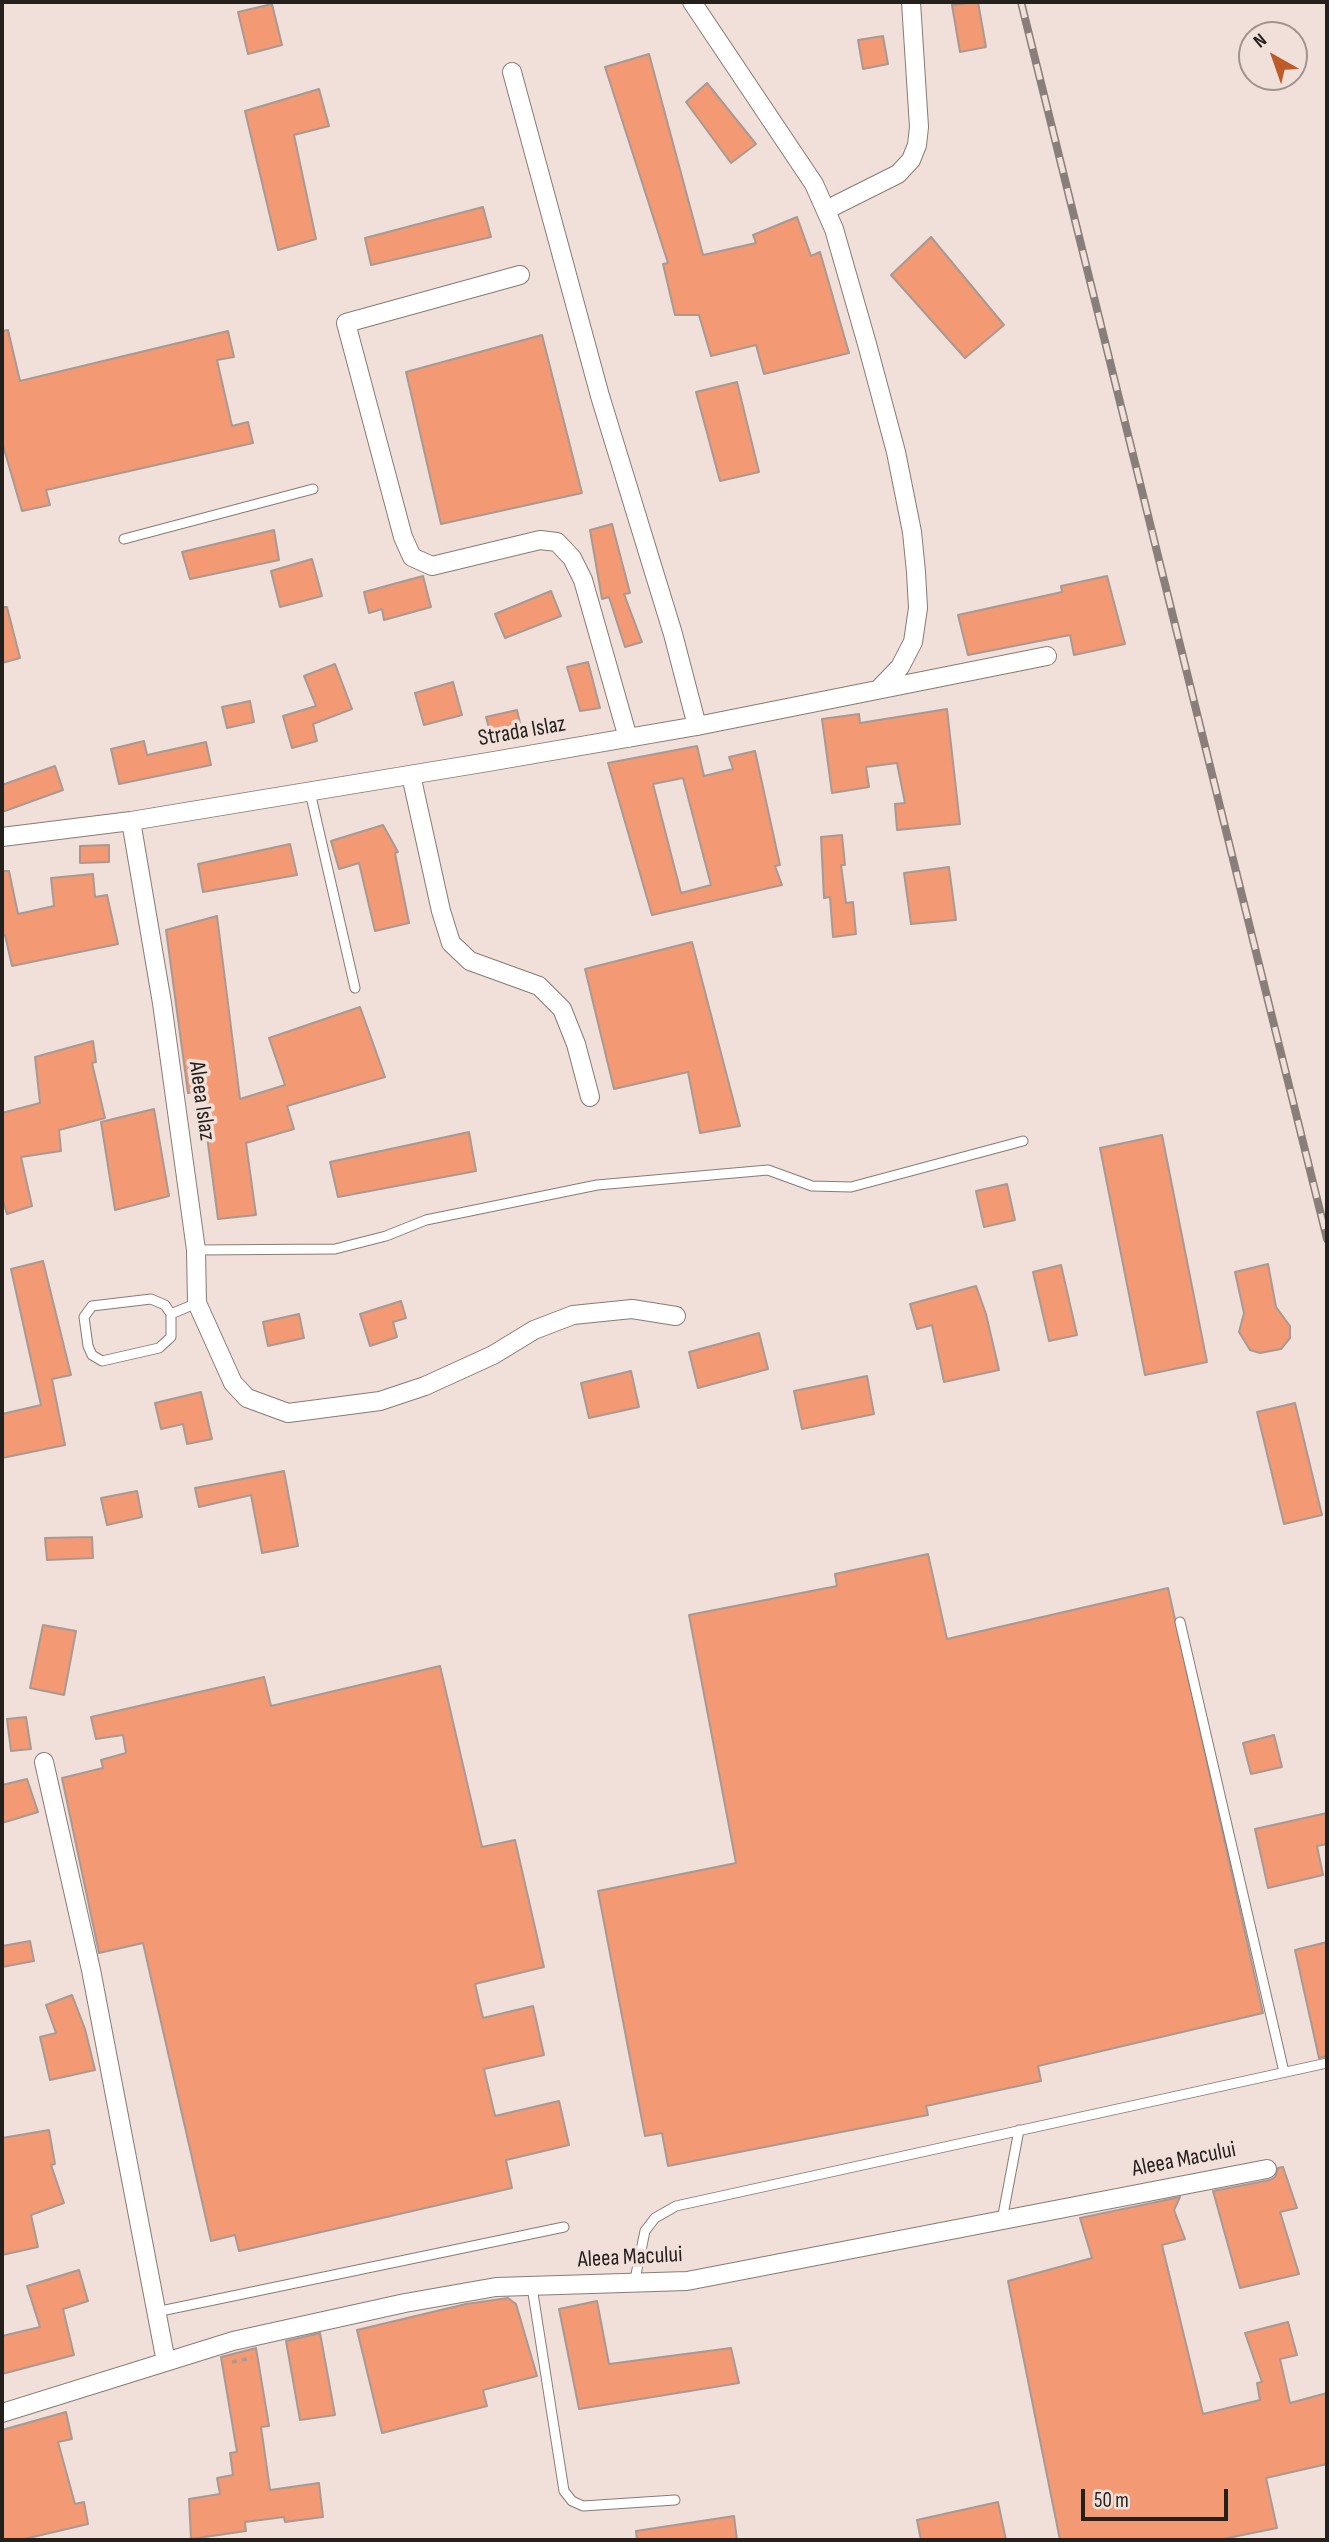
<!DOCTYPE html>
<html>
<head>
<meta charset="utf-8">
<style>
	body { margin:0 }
	#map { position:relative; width:1329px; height:2542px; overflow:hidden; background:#f1e0d9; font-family:"Sofia Sans Condensed",sans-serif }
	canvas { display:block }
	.frame { position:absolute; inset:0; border:4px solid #26201d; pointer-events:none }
	.north { position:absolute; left:1238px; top:21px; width:70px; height:70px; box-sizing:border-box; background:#f1e0d9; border:2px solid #a0938e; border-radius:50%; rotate:320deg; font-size:19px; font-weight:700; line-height:28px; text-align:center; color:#26201d }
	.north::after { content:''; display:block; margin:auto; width:24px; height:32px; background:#bf5a29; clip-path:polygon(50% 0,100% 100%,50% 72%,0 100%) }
	.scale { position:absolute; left:1081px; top:2489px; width:147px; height:32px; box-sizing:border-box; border:4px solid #26201d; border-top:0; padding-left:9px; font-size:21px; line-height:24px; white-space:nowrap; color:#26201d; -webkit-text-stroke:5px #f1e0d9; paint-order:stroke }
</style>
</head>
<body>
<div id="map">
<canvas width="1329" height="2542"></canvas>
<div class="frame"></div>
<div class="north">N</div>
<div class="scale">50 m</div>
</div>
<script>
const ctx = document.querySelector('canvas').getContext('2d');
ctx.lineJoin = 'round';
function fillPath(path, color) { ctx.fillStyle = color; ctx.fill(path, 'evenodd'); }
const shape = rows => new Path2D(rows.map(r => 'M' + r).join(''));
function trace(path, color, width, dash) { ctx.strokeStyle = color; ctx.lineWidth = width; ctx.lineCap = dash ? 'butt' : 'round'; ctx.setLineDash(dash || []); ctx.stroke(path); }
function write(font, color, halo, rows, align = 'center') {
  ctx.font = font + ' "Sofia Sans Condensed",sans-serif'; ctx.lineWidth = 7; ctx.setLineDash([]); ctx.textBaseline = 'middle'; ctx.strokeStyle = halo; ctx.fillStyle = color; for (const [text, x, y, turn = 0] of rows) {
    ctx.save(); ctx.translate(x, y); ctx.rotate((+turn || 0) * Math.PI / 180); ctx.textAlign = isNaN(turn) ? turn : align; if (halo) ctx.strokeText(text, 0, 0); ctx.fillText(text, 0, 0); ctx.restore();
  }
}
const building = shape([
	[978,2,986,47,960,52,952,5,978,2],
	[272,4,282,45,248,54,238,12,272,4],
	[883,36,888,64,863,69,858,40,883,36],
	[649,54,703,255,756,243,753,235,797,217,811,256,820,252,849,353,764,374,756,345,711,356,699,315,675,315,663,264,668,263,605,67,649,54],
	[707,83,756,144,731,163,686,102,707,83],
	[319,89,329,126,294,135,316,239,278,250,245,111,319,89],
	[483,207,491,237,371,265,365,238,483,207],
	[931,237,1004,325,965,358,891,275,931,237],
	[8,330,20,381,228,331,234,357,217,360,232,426,248,422,253,443,46,490,50,505,22,511,2,442,2,331,8,330],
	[542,335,582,493,441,524,406,372,542,335],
	[737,382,759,472,720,481,696,392,737,382],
	[612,524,630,593,624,594,642,642,625,647,609,597,602,599,590,530,612,524],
	[274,530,279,560,190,579,182,552,274,530],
	[312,559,322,596,280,607,271,571,312,559],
	[423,576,431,607,384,620,382,609,369,613,364,592,423,576],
	[1107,576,1125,644,1074,655,1070,635,968,655,958,615,1062,592,1061,586,1107,576],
	[551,591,561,616,505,638,495,614,551,591],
	[2,607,7,607,20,658,2,663,2,607],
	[588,662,600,708,580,711,567,667,588,662],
	[335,664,352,709,313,724,317,741,292,748,283,716,316,706,304,676,335,664],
	[453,682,462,715,424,725,415,693,453,682],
	[250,701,254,722,227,728,222,707,250,701],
	[947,709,960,824,897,830,895,804,905,803,897,763,866,767,869,787,832,793,822,719,859,714,860,723,947,709],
	[517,710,522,732,492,739,486,717,517,710],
	[144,741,147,755,206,742,211,765,119,784,111,749,144,741],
	[697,746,704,776,733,769,729,757,755,751,780,865,775,866,782,885,652,915,608,763,697,746],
	[683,778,711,885,681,893,653,784,683,778],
	[55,766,63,790,2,812,2,785,55,766],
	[383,825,398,852,395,853,409,923,375,931,359,863,339,869,331,841,383,825],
	[842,835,845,865,841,865,846,903,853,902,856,934,833,937,830,897,824,898,821,837,842,835],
	[290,844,297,875,203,892,198,864,290,844],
	[109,845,109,862,80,863,80,846,109,845],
	[949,867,956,920,911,924,904,873,949,867],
	[2,871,9,871,18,914,54,906,51,878,93,874,95,897,107,895,118,944,12,966,5,935,2,936,2,871],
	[217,916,240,1099,285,1085,269,1038,360,1007,385,1077,287,1106,294,1129,246,1143,256,1215,218,1219,201,1091,188,1093,166,930,217,916],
	[692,942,740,1126,700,1133,688,1072,614,1089,585,969,692,942],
	[93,1041,96,1062,92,1063,105,1118,59,1130,61,1151,21,1157,32,1206,7,1214,2,1198,2,1113,40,1103,35,1057,93,1041],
	[154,1109,169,1196,115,1210,101,1122,154,1109],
	[469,1132,476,1171,338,1197,330,1162,469,1132],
	[1162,1135,1207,1362,1145,1375,1100,1148,1162,1135],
	[1007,1184,1015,1220,984,1227,976,1191,1007,1184],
	[43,1261,71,1375,52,1379,65,1445,2,1458,2,1414,41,1405,11,1269,43,1261],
	[1268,1264,1276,1307,1290,1326,1290,1338,1281,1349,1260,1353,1250,1350,1239,1332,1244,1313,1235,1272,1268,1264],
	[1061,1265,1077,1335,1049,1341,1033,1272,1061,1265],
	[976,1286,986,1314,999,1370,944,1382,932,1325,917,1329,910,1304,976,1286],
	[401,1301,406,1318,393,1322,397,1337,370,1346,360,1314,401,1301],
	[299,1314,304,1338,268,1346,263,1322,299,1314],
	[759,1333,768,1369,698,1388,689,1352,759,1333],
	[631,1371,639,1407,589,1418,581,1383,631,1371],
	[867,1376,874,1414,802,1429,794,1391,867,1376],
	[201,1392,212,1439,187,1444,183,1424,161,1429,155,1403,201,1392],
	[1295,1403,1322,1515,1284,1524,1257,1412,1295,1403],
	[284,1471,298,1546,262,1553,251,1495,199,1507,195,1488,284,1471],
	[137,1491,142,1517,107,1525,101,1498,137,1491],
	[92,1537,93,1558,47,1560,45,1538,92,1537],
	[928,1554,947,1639,1168,1588,1263,2013,1038,2066,1041,2081,926,2106,928,2115,668,2166,662,2133,645,2136,598,1891,736,1863,689,1615,837,1586,835,1574,928,1554],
	[43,1625,76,1631,64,1695,30,1688,43,1625],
	[440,1666,482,1847,515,1840,544,1967,475,1984,483,2018,533,2006,544,2055,484,2069,495,2116,559,2101,569,2145,506,2160,512,2188,239,2251,235,2235,211,2241,143,1943,99,1953,62,1778,103,1768,101,1760,126,1753,123,1735,96,1739,91,1717,264,1677,271,1706,440,1666],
	[26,1717,31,1749,11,1751,7,1719,26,1717],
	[1274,1735,1282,1767,1251,1774,1243,1743,1274,1735],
	[27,1779,38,1812,2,1823,2,1785,27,1779],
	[1327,1813,1327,1844,1317,1846,1323,1875,1268,1888,1255,1829,1327,1813],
	[30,1941,34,1961,2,1967,2,1946,30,1941],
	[1327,1942,1327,2056,1319,2058,1295,1950,1327,1942],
	[72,1995,85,2029,95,2070,50,2080,40,2037,56,2033,46,2005,72,1995],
	[49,2130,55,2164,51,2165,64,2203,31,2215,38,2247,2,2255,2,2138,49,2130],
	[1283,2167,1297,2208,1280,2212,1299,2274,1240,2288,1213,2191,1270,2180,1275,2177,1278,2168,1283,2167],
	[1180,2197,1174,2210,1185,2239,1162,2245,1203,2414,1260,2400,1257,2383,1262,2382,1245,2333,1288,2322,1297,2355,1280,2359,1290,2403,1327,2393,1327,2464,1266,2478,1277,2528,1218,2540,1060,2540,1008,2281,1092,2258,1080,2218,1180,2197],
	[79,2270,88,2301,63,2309,74,2355,2,2374,2,2336,40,2327,27,2286,79,2270],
	[508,2298,516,2304,537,2376,483,2390,487,2406,382,2433,357,2330,466,2304,508,2298],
	[597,2301,609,2364,731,2348,739,2383,579,2409,559,2309,597,2301],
	[320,2333,335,2415,300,2420,286,2341,320,2333],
	[256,2348,269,2426,261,2427,270,2490,319,2483,323,2517,285,2522,284,2517,245,2522,246,2531,191,2539,189,2499,220,2494,217,2478,233,2475,230,2453,237,2452,221,2357,256,2348],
	[66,2412,72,2439,58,2442,75,2504,84,2502,88,2524,20,2540,2,2540,2,2430,66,2412],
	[998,2502,1006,2540,921,2540,917,2520,998,2502],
	[734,2516,737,2540,637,2540,636,2531,734,2516]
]);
const path = shape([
	[232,2362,252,2358]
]);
const service = shape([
	[124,539,313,489],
	[310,792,355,988],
	[196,1250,335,1249,386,1236,426,1220,597,1185,768,1170,812,1186,851,1187,1023,1141],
	[171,1314,171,1337,159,1348,102,1361,92,1355,88,1346,84,1317,92,1306,151,1299,165,1305,171,1314,197,1303],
	[1180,1622,1284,2072],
	[1002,2220,1019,2130],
	[634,2284,645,2231,655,2218,676,2206,1327,2063],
	[532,2287,564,2491,572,2501,583,2506,675,2500],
	[156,2312,564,2227]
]);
const minor = shape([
	[692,2,814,184,834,229,867,344,896,452,912,532,916,572,918,608,913,642,900,667,878,690],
	[512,72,600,396,673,634,697,726],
	[826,210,898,174,911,160,917,145,919,127,911,2],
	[520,275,346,323,403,537,412,557,432,566,540,540,557,542,572,558,583,580,628,738],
	[411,775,441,911,451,943,470,961,539,986,562,1009,576,1044,590,1097],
	[131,821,162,1003,196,1250,197,1303,233,1383,247,1398,288,1413,380,1401,425,1386,493,1355,534,1330,573,1315,632,1309,676,1316],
	[2,837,131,821,488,762,697,726,1047,656],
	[44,1762,91,1970,166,2362],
	[2,2413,233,2341,405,2303,496,2287,687,2281,1267,2169]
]);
const rail = shape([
	[1021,2,1327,1239]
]);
const streetNames = [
	["Strada Islaz",522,732,-10],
	["Aleea Islaz",201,1101,82],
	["Aleea Macului",1184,2160,-11],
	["Aleea Macului",630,2258,-3]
];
fillPath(building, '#f39973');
trace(building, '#a99993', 2);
trace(service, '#897a74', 11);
trace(minor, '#897a74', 20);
trace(path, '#a89b95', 3.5, [5, 5]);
trace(service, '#fff', 9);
trace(minor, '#fff', 18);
trace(rail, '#897e79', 8);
trace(rail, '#f1e0d9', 5, [16]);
write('23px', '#26201d', '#f1e0d9', streetNames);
</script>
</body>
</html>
